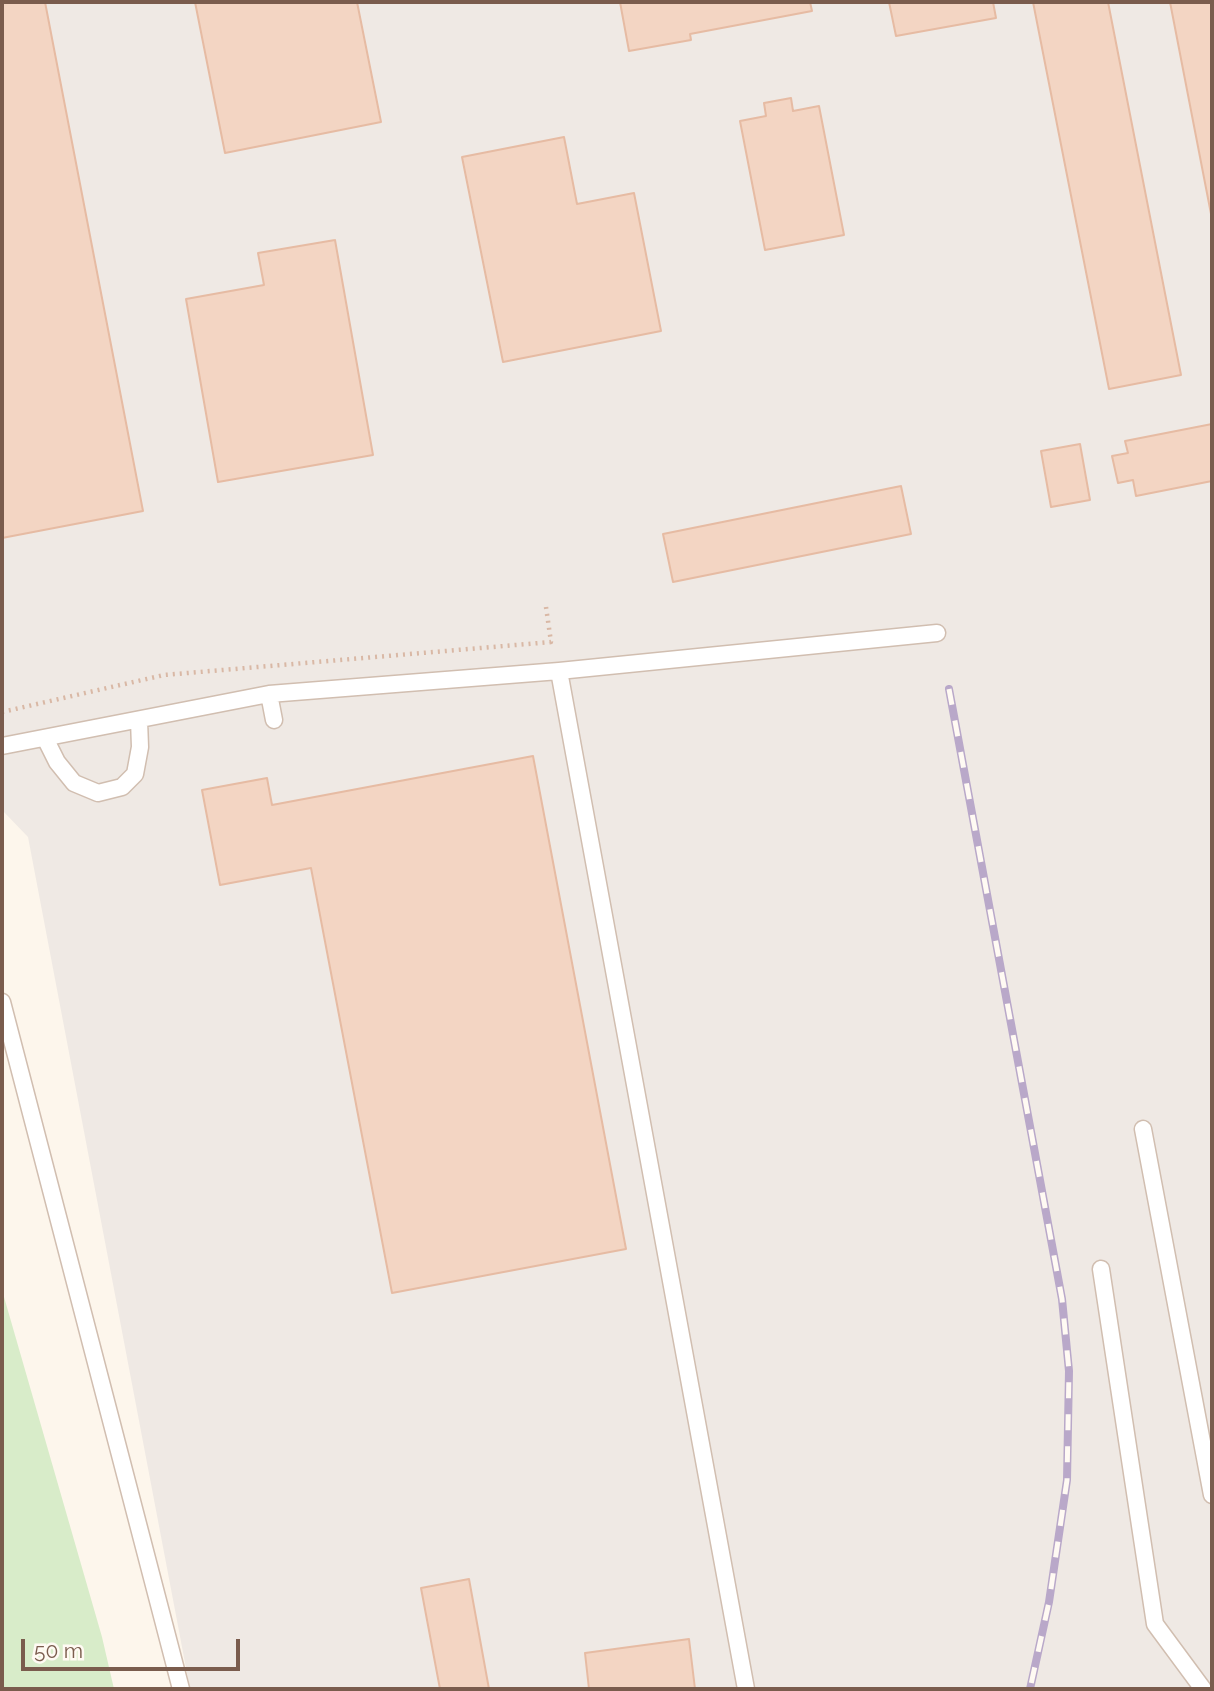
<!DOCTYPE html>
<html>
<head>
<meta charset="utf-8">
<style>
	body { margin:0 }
	#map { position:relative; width:1214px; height:1691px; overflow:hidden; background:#fdf6ec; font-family:Raleway,sans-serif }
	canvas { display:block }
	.frame { position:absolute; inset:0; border:4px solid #7a5c4d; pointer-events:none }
	.scale { position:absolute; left:21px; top:1639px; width:219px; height:32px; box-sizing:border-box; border:4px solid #7a5c4d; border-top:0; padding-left:9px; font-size:21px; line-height:24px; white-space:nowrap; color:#7a5c4d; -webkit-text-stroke:5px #fffaf3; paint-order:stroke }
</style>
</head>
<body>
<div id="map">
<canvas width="1214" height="1691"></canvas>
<div class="frame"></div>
<div class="scale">50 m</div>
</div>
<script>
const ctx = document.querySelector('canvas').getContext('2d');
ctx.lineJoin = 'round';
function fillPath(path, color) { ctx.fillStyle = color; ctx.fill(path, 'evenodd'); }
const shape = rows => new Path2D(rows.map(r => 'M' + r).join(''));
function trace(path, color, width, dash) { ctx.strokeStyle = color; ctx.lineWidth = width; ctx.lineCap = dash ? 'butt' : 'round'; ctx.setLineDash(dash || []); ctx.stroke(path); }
const industrial = shape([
	[2,2,1212,2,1212,1689,190,1689,28,837,2,810]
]);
const green = shape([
	[2,1290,102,1637,114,1689,2,1689]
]);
const building = shape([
	[2,2,45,2,143,511,2,538,2,2],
	[195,2,357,2,381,122,225,153,195,2],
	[620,2,810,2,812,11,690,34,691,40,629,51,620,2],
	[889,2,993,2,996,18,896,36,889,2],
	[1033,2,1108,2,1181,375,1109,389,1033,2],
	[1170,2,1212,2,1212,219,1170,2],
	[791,98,793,111,819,106,844,235,765,250,740,121,766,116,764,103,791,98],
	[564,137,577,204,634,193,661,331,503,362,462,157,564,137],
	[335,240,373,455,218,482,186,299,264,285,258,253,335,240],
	[1212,424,1212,481,1136,496,1133,480,1118,483,1112,456,1128,453,1125,441,1212,424],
	[1080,444,1090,500,1051,507,1041,451,1080,444],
	[901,486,911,534,673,582,663,534,901,486],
	[533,756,626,1249,392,1293,311,868,220,885,202,790,267,778,272,805,533,756],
	[469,1579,489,1689,440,1689,421,1588,469,1579],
	[689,1639,695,1689,589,1689,585,1653,689,1639]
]);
const path = shape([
	[2,712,164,675,551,642,546,607]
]);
const service = shape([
	[559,671,746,1689],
	[269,694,274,720],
	[45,738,57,762,74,783,98,793,122,787,135,774,140,747,139,720],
	[2,746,269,694,559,671,937,633],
	[2,1002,181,1689],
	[1143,1129,1212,1495],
	[1101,1269,1155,1624,1203,1689]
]);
const rail = shape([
	[949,689,1062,1299,1069,1371,1067,1480,1049,1602,1030,1689]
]);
fillPath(industrial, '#efe9e4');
fillPath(green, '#d8ecc9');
fillPath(building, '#f3d5c3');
trace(building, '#e6bba3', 2);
trace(service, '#d1beb0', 19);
trace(path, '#d9b8a5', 4.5, [2, 5]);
trace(service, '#fff', 16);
trace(rail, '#b9a8c9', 8);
trace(rail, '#fffaf3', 5, [16]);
</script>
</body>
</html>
